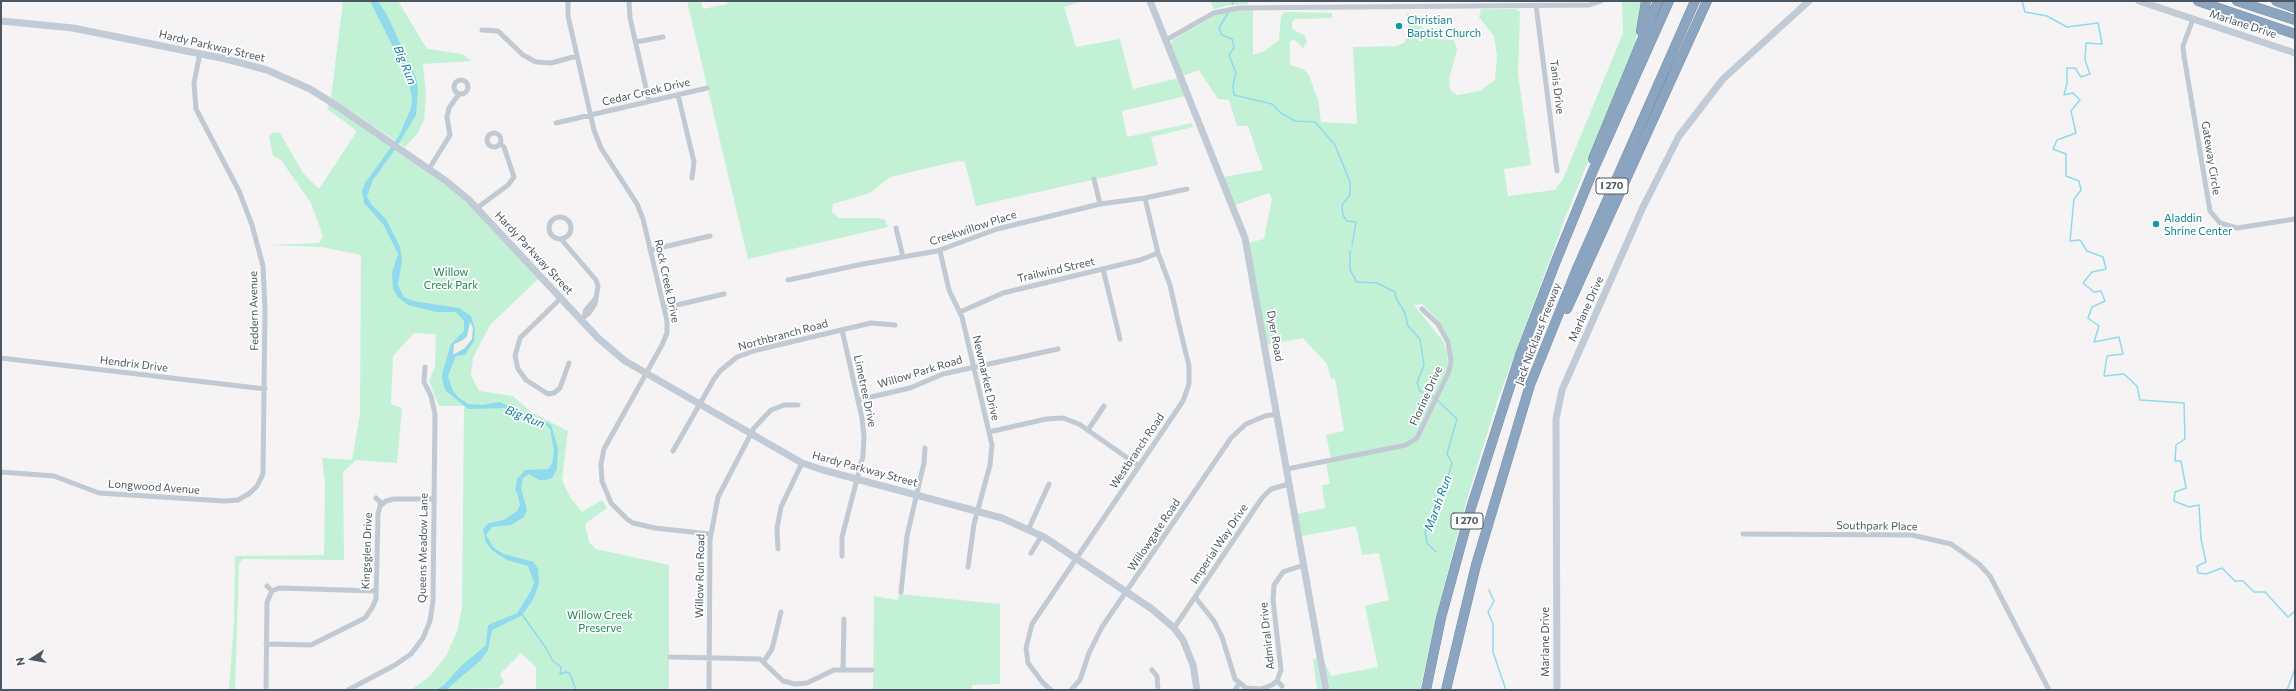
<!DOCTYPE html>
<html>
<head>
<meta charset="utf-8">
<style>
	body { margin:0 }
	#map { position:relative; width:2296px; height:691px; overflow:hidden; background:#f5f3f3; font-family:Commissioner,sans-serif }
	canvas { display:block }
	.frame { position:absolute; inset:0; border:2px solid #4a5661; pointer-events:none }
	.north { position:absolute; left:12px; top:639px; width:40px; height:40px; -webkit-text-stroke:3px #fff; paint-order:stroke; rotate:258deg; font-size:11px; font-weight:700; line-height:16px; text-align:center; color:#4a5661 }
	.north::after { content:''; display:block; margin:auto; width:14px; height:18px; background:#4a5661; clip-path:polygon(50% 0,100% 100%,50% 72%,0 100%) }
</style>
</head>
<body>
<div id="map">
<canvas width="2296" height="691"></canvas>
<div class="frame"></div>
<div class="north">N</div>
</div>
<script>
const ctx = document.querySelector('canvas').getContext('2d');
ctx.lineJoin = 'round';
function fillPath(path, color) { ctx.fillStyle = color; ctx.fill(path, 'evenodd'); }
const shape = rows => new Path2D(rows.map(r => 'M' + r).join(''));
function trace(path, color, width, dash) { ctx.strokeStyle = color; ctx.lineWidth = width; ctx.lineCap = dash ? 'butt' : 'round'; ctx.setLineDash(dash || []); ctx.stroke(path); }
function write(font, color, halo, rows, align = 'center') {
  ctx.font = font + ' Commissioner,sans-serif'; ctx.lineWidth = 3.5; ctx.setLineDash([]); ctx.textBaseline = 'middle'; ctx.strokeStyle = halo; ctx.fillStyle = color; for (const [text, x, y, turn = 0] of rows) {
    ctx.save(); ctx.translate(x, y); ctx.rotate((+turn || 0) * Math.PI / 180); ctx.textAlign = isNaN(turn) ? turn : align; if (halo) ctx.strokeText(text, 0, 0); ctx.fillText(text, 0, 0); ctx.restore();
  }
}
const green = shape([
	[343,1,398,1,427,49,462,54,472,61,423,64,426,95,424,120,418,133,405,147,331,98],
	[687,1,701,1,703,9,727,4,727,1,1084,1,1064,7,1076,47,1120,39,1133,89,1179,78,1186,96,1122,111,1127,137,1192,123,1193,127,1151,137,1158,165,976,206,965,162,958,161,890,177,870,193,833,204,832,212,839,218,878,218,885,220,888,227,748,259],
	[1210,1,1248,1,1248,4,1230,5,1214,9],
	[1622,1,1643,1,1634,49,1567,213,1497,402,1466,502,1440,602,1420,690,1330,690,1324,661,1331,676,1378,667,1365,606,1389,600,1379,553,1362,555,1356,526,1302,536,1297,514,1325,508,1322,485,1330,484,1326,464,1402,447,1414,443,1420,438,1451,370,1444,330,1435,317,1422,304,1414,305,1443,341,1447,352,1448,366,1416,436,1408,442,1331,458,1326,435,1344,431,1335,378,1331,379,1327,364,1303,338,1267,345,1248,243,1264,239,1272,199,1269,193,1235,205,1223,177,1263,170,1248,126,1237,126,1229,100,1218,99,1199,70,1182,76,1170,45,1173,40,1218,14,1234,10,1253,10,1253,55,1265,51,1279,40,1281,17,1284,12,1332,13,1332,18,1295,19,1292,22,1292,29,1304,35,1307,42,1303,48,1294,39,1290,42,1290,65,1303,69,1309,75,1318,100,1321,122,1357,124,1353,47,1396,46,1404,43,1409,35,1407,12,1433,39,1454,40,1457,50,1449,79,1450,90,1457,95,1480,91,1495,80,1497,56,1494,36,1479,17,1481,9,1516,9,1520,12,1518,74,1531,165,1504,169,1508,196,1555,190,1563,179,1623,33],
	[329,104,449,188,471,207,538,279,490,325,473,358,471,375,479,391,513,396,531,412,568,431,562,480,570,497,582,512,602,500,607,508,585,524,589,542,596,549,669,565,669,690,536,690,536,667,521,653,500,674,504,682,498,688,411,690,430,676,446,656,457,632,462,607,464,406,439,406,429,381,435,367,436,334,414,333,393,356,391,404,402,408,397,463,356,460,343,472,344,560,243,559,239,563,235,690,229,690,234,621,235,556,324,555,325,483,322,458,352,460,360,414,361,255,322,247,270,245,319,243,323,236,311,203,281,160,273,156,269,137,273,132,280,133,303,173,319,189,357,131,327,109],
	[899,594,1000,604,1000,684,972,685,971,690,873,690,874,596,898,600],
	[1317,658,1322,690,1317,690,1313,659]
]);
const sand = shape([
	[470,322,473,328,472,339,465,348,453,355,454,344,463,340,467,335]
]);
const water = shape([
	[370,1,378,1,387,15,416,78,418,89,416,115,396,148,373,180,367,196,371,204,386,219,400,247,402,260,398,285,404,297,413,301,459,308,471,316,475,330,474,341,465,355,456,356,448,376,452,389,458,397,468,404,482,405,500,402,535,419,546,422,551,425,558,448,557,469,552,478,546,480,539,480,529,474,523,478,521,488,527,510,524,517,511,525,492,527,486,535,494,548,504,554,534,562,538,569,539,584,533,600,521,616,492,630,488,650,481,660,446,690,436,690,444,685,460,667,486,645,488,625,517,613,531,591,534,582,528,566,507,560,493,551,486,543,483,529,489,523,504,520,517,511,520,505,517,492,515,491,517,479,525,470,548,469,552,464,554,451,550,429,545,424,521,420,505,408,468,409,445,390,442,379,443,370,451,344,464,331,464,321,456,312,436,312,408,305,398,297,393,289,392,273,398,254,383,224,364,203,362,191,365,183,399,136,411,108,412,97,405,66,399,59],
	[470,322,473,328,472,339,465,348,453,355,454,344,463,340,467,336]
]);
const stream = shape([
	[2022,1,2025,12,2047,16,2067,27,2098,23,2102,44,2086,43,2085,60,2090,74,2081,77,2075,68,2067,68,2067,83,2064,95,2073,93,2080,100,2071,111,2076,133,2057,140,2053,149,2066,154,2066,176,2079,181,2081,190,2074,199,2070,241,2080,240,2087,251,2103,257,2106,269,2092,272,2083,283,2094,292,2101,291,2105,301,2092,307,2088,318,2099,326,2094,342,2119,337,2123,354,2107,356,2104,376,2124,374,2137,386,2140,400,2184,403,2185,439,2176,445,2175,461,2181,461,2186,488,2175,492,2174,501,2189,507,2199,505,2201,539,2206,562,2197,566,2198,573,2206,574,2222,568,2235,581,2243,581,2254,592,2265,592,2288,617,2295,611],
	[1232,5,1234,1],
	[1228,13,1219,28,1222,35,1232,39,1234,48,1229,55,1236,73,1233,85,1234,95,1272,104,1281,113,1295,121,1315,122,1335,145,1350,182,1350,195,1342,205,1343,215,1347,221,1356,222,1352,246],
	[1350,251,1350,270,1357,282,1377,283,1395,292,1396,298,1405,313,1408,326,1420,339,1424,365,1417,383,1420,391,1434,398],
	[1436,552,1427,543,1425,532,1433,511,1441,501,1452,463,1447,454,1457,419,1437,400],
	[1489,590,1494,601,1488,612,1493,624,1493,652,1506,690],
	[521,613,546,648,553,661,561,667,560,674,566,672,570,674,576,690],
	[2295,631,2295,634],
	[2287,690,2295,669]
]);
const street = shape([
	[568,1,568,16,594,130,601,148,637,204,643,219,667,321,667,333,662,345,604,449,601,464,602,481,611,503,627,519,633,523,655,528,710,534],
	[629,1,630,18,649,101],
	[1536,5,1557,171],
	[2193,19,2183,46,2184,56,2210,211,2220,223,2237,228,2295,219],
	[482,30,498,31,523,55,536,62,551,63,577,56],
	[1166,40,1214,13,1238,8,1589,5,1601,1],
	[636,42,663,37],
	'454 87a7 7 0 1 1 14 0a7 7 0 1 1-14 0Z',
	[678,95,694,162,692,178],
	[556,123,707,88],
	'487 140a7 7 0 1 1 14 0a7 7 0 1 1-14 0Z',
	[429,169,450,135,447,117,449,108,459,94],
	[1094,179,1100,204],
	[477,208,508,185,514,177,504,147,500,144],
	'549 228a11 11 0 1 1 22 0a11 11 0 1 1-22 0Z',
	[896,228,903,257],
	[561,239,596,280,598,286,595,304,589,313,581,319],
	[651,250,710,236],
	[940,251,949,290,962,317,992,445,990,465,974,524,968,567],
	[1103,269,1120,339],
	[788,280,863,264,937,251,997,229,1100,204,1145,198,1187,189],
	[561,298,520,338,515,356,518,369,526,380,548,394,554,393,560,388,569,363],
	[664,308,724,294],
	[960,312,1003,293,1140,260,1158,253],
	[585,315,585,311,595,299],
	[842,330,862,418,864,437,863,456,842,537,842,556],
	[1,358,265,389],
	[858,400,910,388,943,374,1058,349],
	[1088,430,1104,406],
	[989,432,1046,419,1063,418,1079,424,1139,466],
	[673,451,714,379,720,371,737,357,757,350,871,323,895,325],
	[1287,469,1406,445,1417,438,1449,371,1451,361,1448,342,1438,324,1422,309],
	[1,472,54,476,99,493,224,501,238,500,250,493,257,486,263,474,265,308,263,266,252,225,239,191,196,109,194,83,200,53],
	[376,498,382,504],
	[1029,528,1049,484],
	[1743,534,1912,535,1951,544,1979,564,1990,576,2049,690],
	[778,549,777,528,781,507,802,463],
	[1031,553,1042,535],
	[267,586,272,591],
	[272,591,279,588,376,591],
	[901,592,907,536,924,463,925,448],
	[1195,597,1214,621,1222,637,1235,679,1246,688,1261,689,1272,685,1277,681,1281,670,1273,600,1274,585,1283,572,1304,565],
	[1174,628,1262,498,1271,489,1289,484],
	[266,644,311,645,365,618,372,608,376,599,378,514,380,506,386,501,394,499,434,499],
	[670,657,760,659,783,681,795,684,807,683,834,670,872,670],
	[764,661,772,649,781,612],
	[843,669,844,619],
	[1152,670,1157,676,1158,690],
	[1277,681,1282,686],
	[266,690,267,602,272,591],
	[348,690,395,665,411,654,423,638,430,621,433,601,435,414,431,396,424,382,425,367],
	[709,690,710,540,718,497,754,428,771,410,784,405,798,405],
	[1051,690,1043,683,1028,663,1026,648,1032,624,1183,401,1189,384,1189,366,1179,325,1170,285,1158,253,1145,198],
	[1071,690,1080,680,1089,653,1102,627,1231,438,1246,424,1265,416,1277,414],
	[1235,690,1239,684]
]);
const secondary = shape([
	[1150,1,1245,238,1326,690],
	[2139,1,2295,53],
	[1,21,73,28,226,59,267,70,310,89,334,104,446,181,469,200,598,338,625,361,802,463,823,470,1002,518,1044,537,1152,609,1174,628,1183,640,1193,665,1197,690],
	[1557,690,1556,419,1562,390,1643,207,1679,136,1723,79,1809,1]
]);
const highway = shape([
	[2198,1,2295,34],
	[2237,1,2295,20],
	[2276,1,2295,8],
	[1641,31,1646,1],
	[1593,159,1658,1],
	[1567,309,1707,1],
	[1426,690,1441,618,1471,508,1520,355,1556,261,1592,173,1669,1],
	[1446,690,1476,565,1530,385,1576,271,1695,1]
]);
const markers = [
	[1399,26,4,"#0f9aa8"],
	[2156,224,4,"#0f9aa8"]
];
const shields = [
	[1612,186,32],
	[1467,521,32]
];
const shieldNames = [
	["I 270",1612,186],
	["I 270",1467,521]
];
const cultureNames = [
	["Christian",1407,20],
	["Baptist Church",1407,33],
	["Aladdin",2164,218],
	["Shrine Center",2164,231]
];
const streetNames = [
	["Marlane Drive",2243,24,18],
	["Hardy Parkway Street",212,46,13],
	["Tanis Drive",1557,87,83],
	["Cedar Creek Drive",646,92,-13],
	["Gateway Circle",2211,158,81],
	["Creekwillow Place",973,228,-18],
	["Hardy Parkway Street",534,253,47],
	["Trailwind Street",1056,270,-13],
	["Rock Creek Drive",667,281,78],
	["Marlane Drive",1586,309,-66],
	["Feddern Avenue",254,311,-91],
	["Jack Nicklaus Freeway",1538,334,-69],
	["Northbranch Road",783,335,-15],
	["Dyer Road",1275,336,80],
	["Hendrix Drive",134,364,7],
	["Willow Park Road",920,372,-17],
	["Newmarket Drive",986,378,77],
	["Limetree Drive",865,391,78],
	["Florine Drive",1426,396,-66],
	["Westbranch Road",1137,451,-56],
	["Hardy Parkway Street",865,469,15],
	["Longwood Avenue",154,487,4],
	["Southpark Place",1877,526,1],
	["Willowgate Road",1154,535,-56],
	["Imperial Way Drive",1219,544,-56],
	["Queens Meadow Lane",423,548,-89],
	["Kingsglen Drive",367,551,-88],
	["Willow Run Road",700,576,-89],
	["Admiral Drive",1267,636,-96],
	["Marlane Drive",1545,642,-90]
];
const parkNames = [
	["Willow",451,272],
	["Creek Park",451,285],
	["Willow Creek",600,615],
	["Preserve",600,628]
];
const waterNames = [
	["Big Run",405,65,68],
	["Big Run",525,417,22],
	["Marsh Run",1438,503,-70]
];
fillPath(green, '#c3f1d5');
fillPath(sand, '#f5f0e5');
fillPath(water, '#90daee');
trace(stream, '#90daee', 1.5);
trace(highway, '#7690ad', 10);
trace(street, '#c1cad2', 5);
trace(secondary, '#c1cbd6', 7);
trace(highway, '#8ba5c1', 9);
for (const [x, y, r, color] of markers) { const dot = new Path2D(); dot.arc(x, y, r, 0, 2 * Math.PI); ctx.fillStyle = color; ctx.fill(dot); trace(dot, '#fff', 1.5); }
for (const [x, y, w] of shields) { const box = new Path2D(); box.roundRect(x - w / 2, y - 8, w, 16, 3); ctx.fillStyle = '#fff'; ctx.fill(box); trace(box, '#4a5661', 1); }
write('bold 10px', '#4a5661', null, shieldNames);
write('11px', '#0d838f', '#fff', cultureNames, 'left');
write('11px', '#4a5661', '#fff', streetNames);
write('11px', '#17864f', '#fff', parkNames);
write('italic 12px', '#0c7c9b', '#fff', waterNames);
</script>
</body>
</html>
